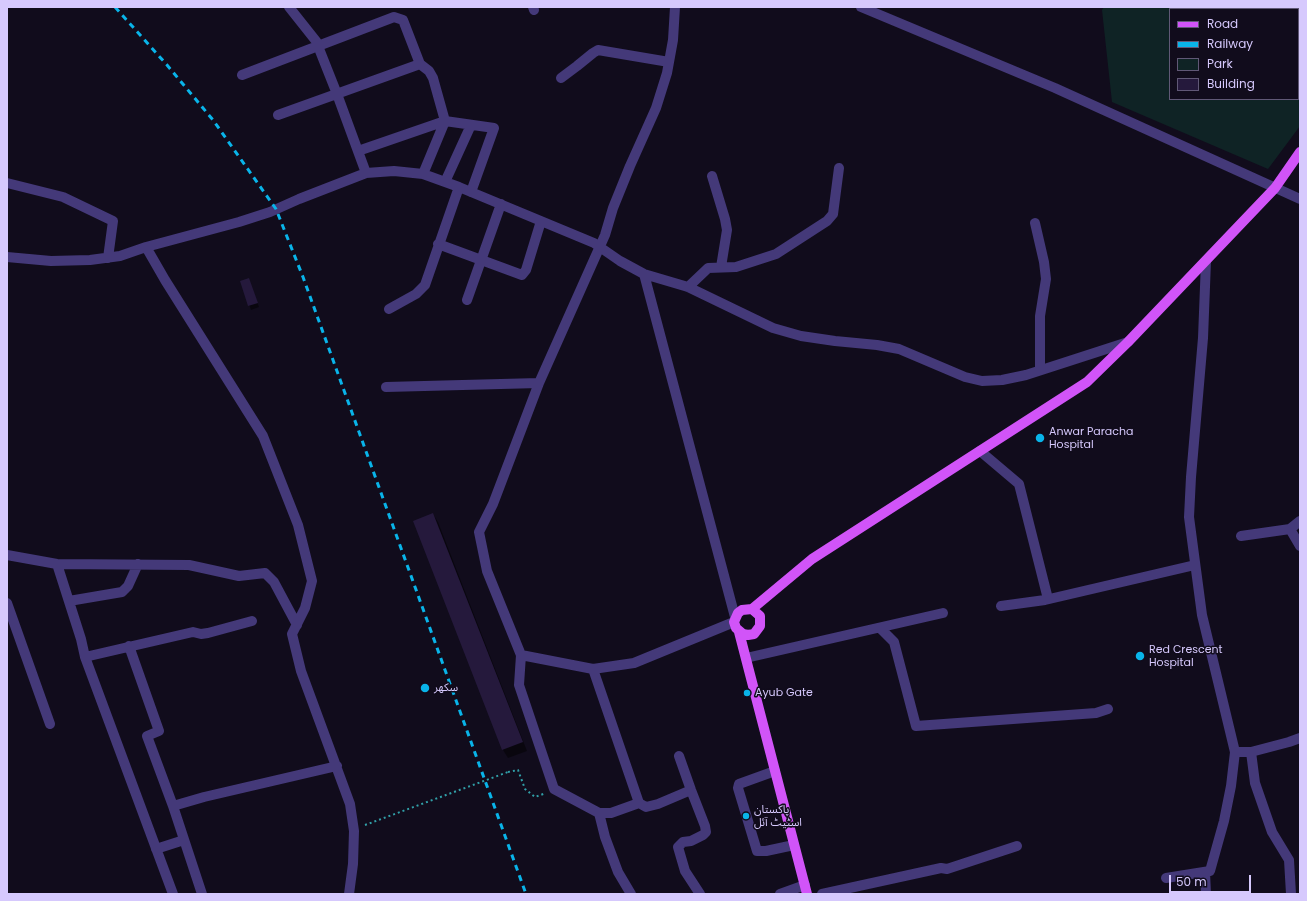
<!DOCTYPE html>
<html>
<head>
<meta charset="utf-8">
<style>
	body { margin:0 }
	#map { position:relative; width:1307px; height:901px; overflow:hidden; background:#110c1c; font-family:Poppins,sans-serif }
	canvas { display:block }
	.frame { position:absolute; inset:0; border:8px solid #d6c9fd; pointer-events:none }
	.legend { position:absolute; left:1169px; top:8px; width:130px; height:92px; box-sizing:border-box; background:#110c1c; border:1px solid #605876; margin:0; padding:5px 7px; list-style:none; font-size:12px; color:#d6c9fd }
	.legend li { display:flex; align-items:center; gap:8px; height:20px }
	.legend b { width:20px; border:1px solid #605876 }
	.scale { position:absolute; left:1169px; top:875px; width:82px; height:18px; box-sizing:border-box; border:2px solid #d6c9fd; border-top:0; padding-left:5px; font-size:12px; line-height:14px; white-space:nowrap; color:#d6c9fd; -webkit-text-stroke:3px #110c1c; paint-order:stroke }
</style>
</head>
<body>
<div id="map">
<canvas width="1307" height="901"></canvas>
<div class="frame"></div>
<ul class="legend">
<li><b style="height:5px;background:#d154f8"></b>Road</li>
<li><b style="height:5px;background:#09b4e9"></b>Railway</li>
<li><b style="height:11px;background:#0f2325"></b>Park</li>
<li><b style="height:11px;background:#25193c"></b>Building</li>
</ul>
<div class="scale">50 m</div>
</div>
<script>
const ctx = document.querySelector('canvas').getContext('2d');
ctx.lineJoin = 'round';
function fillPath(path, color) { ctx.fillStyle = color; ctx.fill(path, 'evenodd'); }
const shape = rows => new Path2D(rows.map(r => 'M' + r).join(''));
function trace(path, color, width, dash) { ctx.strokeStyle = color; ctx.lineWidth = width; ctx.lineCap = dash ? 'butt' : 'round'; ctx.setLineDash(dash || []); ctx.stroke(path); }
function write(font, color, halo, rows, align = 'center') {
  ctx.font = font + ' Poppins,"Noto Sans Arabic",sans-serif'; ctx.lineWidth = 3; ctx.setLineDash([]); ctx.textBaseline = 'middle'; ctx.strokeStyle = halo; ctx.fillStyle = color; for (const [text, x, y, turn = 0] of rows) {
    ctx.save(); ctx.translate(x, y); ctx.rotate((+turn || 0) * Math.PI / 180); ctx.textAlign = isNaN(turn) ? turn : align; if (halo) ctx.strokeText(text, 0, 0); ctx.fillText(text, 0, 0); ctx.restore();
  }
}
const green = shape([
	[1104,7,1300,7,1300,126,1268,169,1112,102,1102,10],
	[1170,9,1298,9,1298,99,1170,99]
]);
const shadow = shape([
	[249,279,259,307,251,310,241,282],
	[433,514,438,522,527,751,508,758,503,750,414,521]
]);
const building = shape([
	[249,278,258,303,248,306,240,281],
	[433,513,523,742,502,750,413,521]
]);
const path = shape([
	[508,772,518,770,525,789,535,797,546,793]
]);
const minor = shape([
	[289,7,316,41,337,94,366,173],
	[533,7,534,10],
	[675,7,673,40,667,73,656,108,630,166,613,208,605,235,539,383,493,504,479,532,487,571,521,655,593,669,634,663,734,622],
	[861,7,1055,88,1300,199],
	[242,75,394,17,403,20,420,64,429,71,433,78,445,121,423,174],
	[561,78,577,66,593,53,598,50,669,62],
	[278,115,420,64],
	[358,151,445,121,494,128,471,192],
	[712,176,725,219,727,230,721,267],
	[445,182,471,125],
	[7,183,63,197,113,221,108,258],
	[1035,223,1044,262,1046,279,1040,316,1040,370],
	[438,244,522,275,526,270,541,221],
	[146,247,165,280,263,436,298,525,312,581,305,608,292,634,301,671,350,804,354,831,353,864,349,894],
	[7,257,51,261,90,260,120,256,146,247,239,222,270,212,299,199,366,173,394,171,423,174,459,187,594,243,620,261,644,274,688,287,773,328,801,336,835,341,877,345,899,349,965,377,982,381,1002,380,1026,375,1128,342],
	[644,274,735,617],
	[688,287,708,268,736,267,776,254,827,221,833,214,839,168],
	[467,300,501,204],
	[389,309,416,294,425,285,459,187],
	[386,387,539,383],
	[980,451,1019,484,1048,599],
	[1290,529,1300,546],
	[1241,536,1290,529,1300,521],
	[7,555,57,564,189,565,239,576,265,573,274,582,297,625],
	[57,564,81,639,85,657,173,894],
	[69,601,122,592,128,586,138,564],
	[7,603,50,724],
	[1001,606,1045,600,1195,565],
	[880,628,894,642,916,726,1096,713,1108,709],
	[129,646,159,731,147,736,173,806,202,894],
	[521,655,519,685,554,789,599,813,611,813,639,803,646,807,658,804,691,790],
	[85,657,193,632,201,634,208,633,252,621],
	[746,658,943,613],
	[593,669,639,803],
	[1235,752,1251,752,1289,742,1300,738],
	[1251,752,1255,783,1272,832,1289,860,1291,894],
	[679,756,691,790,705,826,706,832,703,835,691,841,683,842,678,847,685,871,700,894],
	[775,771,739,784,738,788,757,851,766,851,794,845],
	[173,806,204,797,337,766],
	[599,813,605,837,618,872,631,894],
	[156,849,184,840],
	[1205,872,1206,894],
	[1166,878,1210,871,1224,821,1231,786,1235,752,1202,615,1189,517,1191,477,1203,338,1206,261],
	[780,894,805,885],
	[822,894,941,868,947,869,1017,846]
]);
const major = shape([
	[752,609,760,616,760,626,754,634,748,635,743,634,736,628,734,622,738,613,742,610,752,609,812,559,1087,382,1128,342,1275,188,1300,152],
	[739,632,807,894]
]);
const rail = shape([
	[115,7,167,65,213,120,276,209,303,277,526,894]
]);
const pathBridge = shape([
	[365,825,508,772]
]);
const markers = [
	[1040,438,5,"#09b4e9"],
	[1140,656,5,"#09b4e9"],
	[425,688,5,"#09b4e9"],
	[747,693,4,"#09b4e9"],
	[746,816,4,"#09b4e9"]
];
const poiNames = [
	["Anwar Paracha",1049,432],
	["Hospital",1049,445],
	["Red Crescent",1149,650],
	["Hospital",1149,663],
	["سكهر",434,688],
	["Ayub Gate",755,693],
	["پاکستان",754,810],
	["اسٹیٹ آئل",754,823]
];
fillPath(green, '#0f2325');
fillPath(shadow, '#0007');
fillPath(building, '#25193c');
trace(path, '#31a0a8', 2, [2, 3]);
trace(minor, '#443979', 10);
trace(major, '#d154f8', 10);
trace(rail, '#09b4e9', 3, [6, 5]);
trace(pathBridge, '#31a0a8', 2, [2, 3]);
for (const [x, y, r, color] of markers) { const dot = new Path2D(); dot.arc(x, y, r, 0, 2 * Math.PI); ctx.fillStyle = color; ctx.fill(dot); trace(dot, '#110c1c', 1.5); }
write('11px', '#d6c9fd', '#110c1c', poiNames, 'left');
</script>
</body>
</html>
